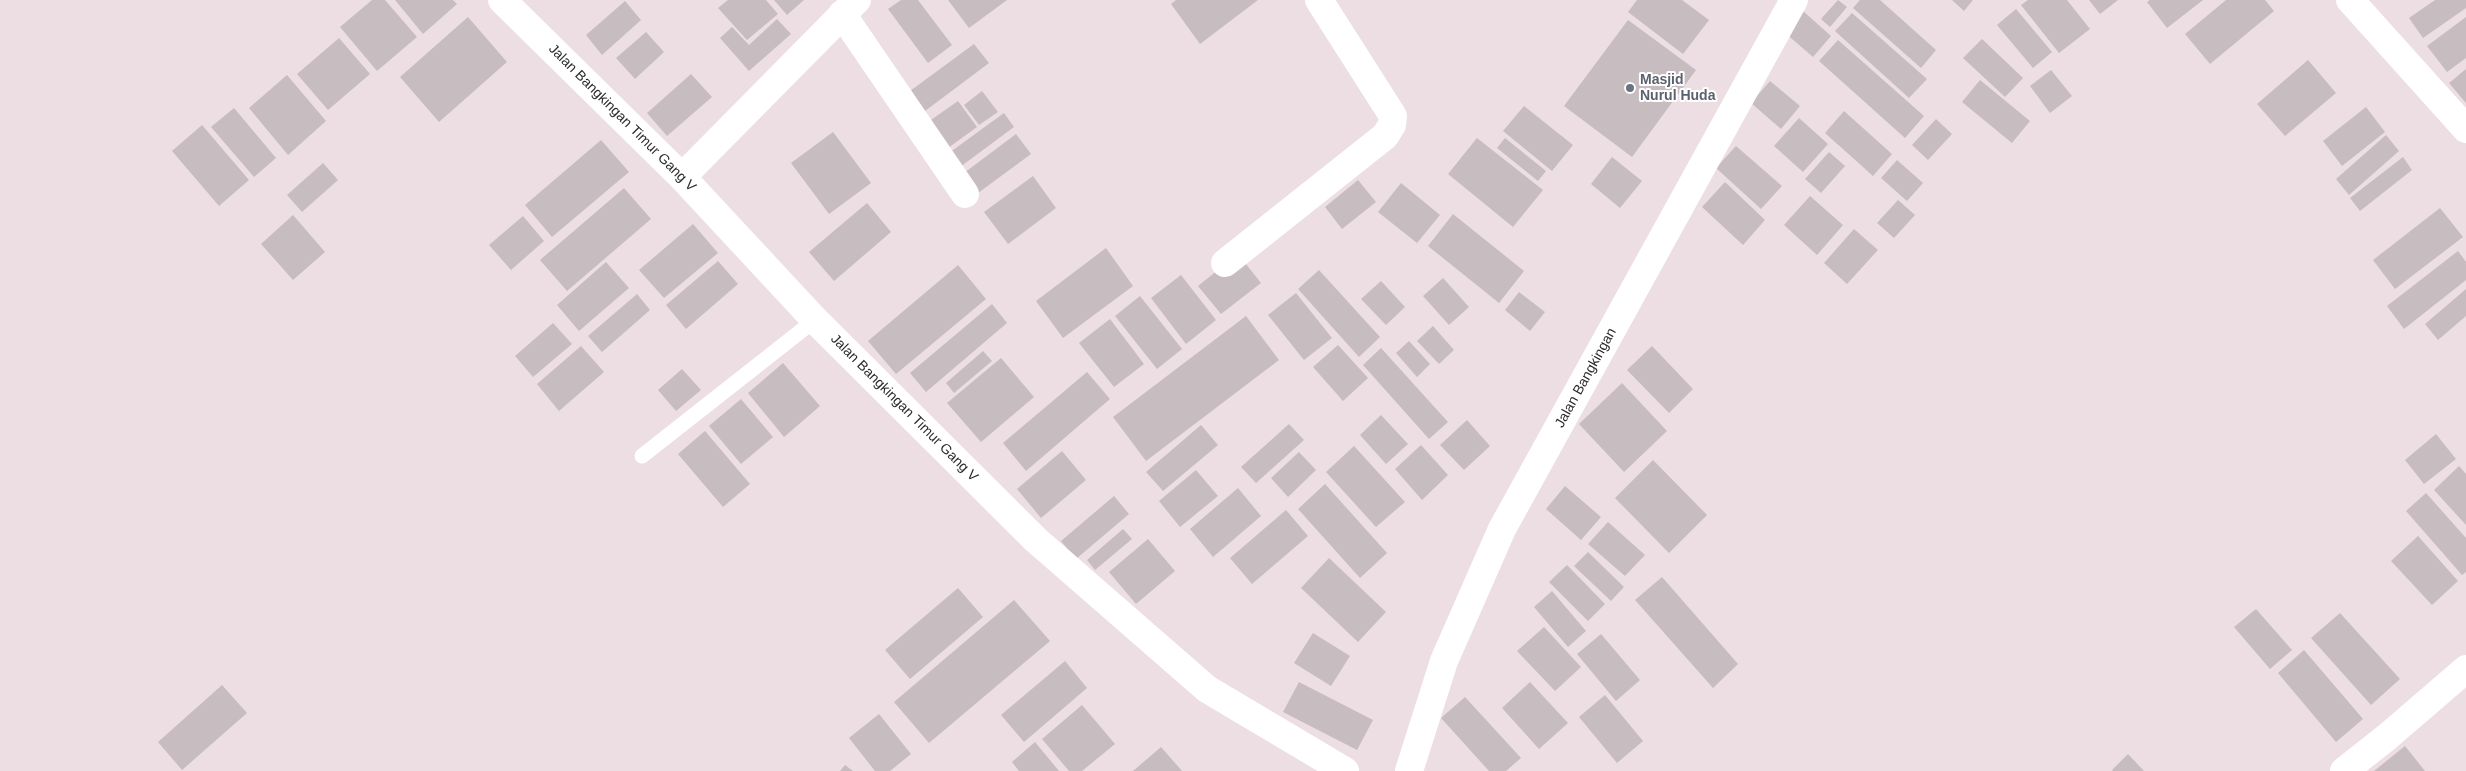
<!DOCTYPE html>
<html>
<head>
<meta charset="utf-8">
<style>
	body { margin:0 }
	canvas { display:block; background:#ecdee3 }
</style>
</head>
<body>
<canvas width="2466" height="771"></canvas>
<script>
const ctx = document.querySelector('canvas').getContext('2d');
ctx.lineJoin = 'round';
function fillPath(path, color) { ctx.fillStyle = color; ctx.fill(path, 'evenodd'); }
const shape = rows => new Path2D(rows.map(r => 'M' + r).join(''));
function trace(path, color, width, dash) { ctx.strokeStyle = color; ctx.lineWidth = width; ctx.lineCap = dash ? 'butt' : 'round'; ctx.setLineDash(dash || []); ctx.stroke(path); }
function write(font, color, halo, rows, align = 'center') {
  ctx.font = font + ' Helvetica,sans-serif'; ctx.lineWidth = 4; ctx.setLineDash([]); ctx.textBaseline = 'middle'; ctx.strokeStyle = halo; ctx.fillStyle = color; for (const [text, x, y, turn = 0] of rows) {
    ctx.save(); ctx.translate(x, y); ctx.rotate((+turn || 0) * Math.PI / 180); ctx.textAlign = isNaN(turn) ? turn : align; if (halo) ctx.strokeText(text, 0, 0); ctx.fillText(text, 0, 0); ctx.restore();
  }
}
const building = shape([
	[372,0,385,0,417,37,377,71,340,27],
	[395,0,453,0,457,4,423,34],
	[728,0,766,0,778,14,747,40,718,8],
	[774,0,804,0,787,15],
	[901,0,918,0,952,45,928,63,888,9],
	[948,0,1007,0,969,28],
	[1176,0,1258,0,1200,44,1171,4],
	[1637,0,1682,0,1709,20,1683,54,1628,12],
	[1838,0,1847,7,1830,27,1821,19],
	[1860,0,1880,0,1936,50,1921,68,1853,8],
	[1952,0,1973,0,1964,11],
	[2028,0,2067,0,2090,29,2059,53,2021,5],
	[2089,0,2118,0,2100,14],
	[2150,0,2203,0,2167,28,2147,2],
	[2226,0,2265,0,2274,11,2210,64,2185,34],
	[2435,0,2466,0,2466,8,2423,38,2409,18],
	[625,1,641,20,602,55,586,35],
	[2016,9,2052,52,2033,68,1997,25],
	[1803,11,1831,36,1813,57,1784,32],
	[1852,13,1927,79,1909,98,1835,31],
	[468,17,507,62,439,122,400,77],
	[2466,17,2466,58,2447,72,2427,46],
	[777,19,791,34,749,71,720,38,732,27,749,45],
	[1628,20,1696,70,1632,157,1564,106],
	[646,32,664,52,635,79,616,58],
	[339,38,370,74,328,110,297,74],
	[1982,39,2023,78,2005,97,1963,58],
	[1838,40,1924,116,1905,138,1819,61],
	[974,44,989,63,921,114,906,94],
	[2308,60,2336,93,2285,136,2257,104],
	[2466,69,2466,103,2449,83],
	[2051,70,2072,96,2050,113,2030,86],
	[691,74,712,97,667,136,647,113],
	[287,75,326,121,288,155,249,108],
	[1980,80,2030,121,2012,143,1962,102],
	[1770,81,1800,106,1781,129,1751,103],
	[982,91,998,112,979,125,964,105],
	[958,101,977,127,948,148,928,122],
	[1524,106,1573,145,1552,171,1503,131],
	[2366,107,2385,132,2342,166,2323,141],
	[234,108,276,158,254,177,211,127],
	[1844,111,1892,154,1873,176,1825,133],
	[1004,113,1014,127,960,167,949,153],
	[1799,118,1828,144,1803,172,1774,146],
	[1936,119,1952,134,1928,160,1912,145],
	[202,125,249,180,219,206,172,151],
	[833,132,871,183,829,214,791,163],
	[1016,134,1031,154,974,196,960,176],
	[2386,135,2399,151,2349,195,2336,179],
	[1477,138,1543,190,1513,227,1448,174],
	[1505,138,1546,171,1538,181,1497,148],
	[601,140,629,172,552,237,525,205],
	[1736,146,1782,186,1761,209,1716,168],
	[1829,152,1845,166,1821,193,1805,179],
	[1612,157,1642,181,1620,208,1591,184],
	[2403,157,2412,170,2360,211,2350,198],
	[1897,160,1923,183,1907,201,1881,178],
	[323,163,338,180,302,212,287,195],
	[1033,176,1056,208,1008,244,984,212],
	[1358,180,1376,202,1342,229,1325,207],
	[1725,182,1765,220,1743,245,1702,207],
	[1401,183,1440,215,1417,243,1378,212],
	[624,188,651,219,567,291,540,260],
	[1810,196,1843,225,1817,255,1784,225],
	[1898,200,1915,215,1894,238,1877,223],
	[867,203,891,232,834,281,809,252],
	[2440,208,2463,237,2395,289,2373,260],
	[1453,214,1524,271,1499,303,1428,246],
	[293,215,325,252,293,280,261,244],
	[523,216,544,241,511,270,489,245],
	[693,224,718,253,664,298,639,270],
	[1854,229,1878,250,1847,284,1824,263],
	[1106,248,1133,286,1063,338,1036,301],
	[2458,251,2466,262,2466,280,2404,329,2387,306],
	[1238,254,1261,283,1221,314,1198,286],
	[718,261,738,284,686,329,666,305],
	[606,262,629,288,579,331,557,305],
	[958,265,986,299,896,374,868,341],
	[1319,270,1380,337,1359,357,1298,289],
	[1181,275,1216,320,1186,344,1151,298],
	[1443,278,1469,307,1449,325,1423,296],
	[1381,281,1405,307,1386,325,1361,299],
	[2466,289,2466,316,2438,340,2425,324],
	[1519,292,1545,312,1530,331,1505,310],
	[1296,293,1332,338,1304,360,1268,315],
	[637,294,650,310,602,352,588,336],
	[1140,296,1182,349,1157,369,1115,316],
	[992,304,1007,323,926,392,910,373],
	[1246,316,1279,360,1146,461,1113,417],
	[1110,319,1144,364,1114,387,1079,343],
	[553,323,572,344,533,377,515,356],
	[1433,326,1454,350,1439,364,1417,341],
	[1409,341,1430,364,1417,377,1396,353],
	[1338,345,1368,378,1343,401,1313,367],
	[581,346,604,372,559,411,537,384],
	[1652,346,1693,389,1669,413,1627,370],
	[1381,348,1448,422,1429,439,1363,365],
	[983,351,992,361,954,393,946,383],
	[1001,358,1034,397,981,442,947,403],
	[783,363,820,406,784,437,748,393],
	[682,369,701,390,676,411,658,390],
	[1087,372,1110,399,1026,471,1003,443],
	[1622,383,1667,431,1624,472,1579,424],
	[741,399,773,437,741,464,709,426],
	[1381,415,1408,444,1386,464,1360,435],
	[1467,420,1490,446,1464,470,1440,445],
	[1289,424,1304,440,1256,483,1241,467],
	[1201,425,1218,445,1163,491,1146,472],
	[705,431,750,484,723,507,678,454],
	[2436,434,2456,459,2424,484,2405,460],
	[1421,445,1448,475,1422,500,1395,469],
	[1354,446,1405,502,1376,527,1326,472],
	[1062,451,1086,480,1041,518,1017,489],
	[1299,452,1316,470,1288,497,1271,478],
	[1653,460,1707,515,1669,553,1615,498],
	[2459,466,2466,474,2466,525,2434,490],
	[1196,470,1218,496,1180,527,1159,501],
	[1325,484,1387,553,1360,578,1298,509],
	[1565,486,1601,517,1581,540,1546,509],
	[1238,488,1261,516,1213,557,1190,529],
	[2426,493,2466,538,2466,572,2462,575,2406,511],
	[1114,496,1129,514,1076,559,1061,541],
	[1286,510,1308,536,1252,584,1230,558],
	[1608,522,1645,555,1625,576,1588,544],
	[1123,529,1132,539,1095,570,1087,560],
	[2418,536,2458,581,2432,605,2391,561],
	[1148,539,1175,571,1136,604,1109,572],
	[1588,552,1624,587,1611,601,1574,566],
	[1329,558,1386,612,1358,642,1301,588],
	[1567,565,1605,604,1588,621,1549,582],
	[1662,577,1738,664,1713,688,1635,600],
	[958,588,983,617,910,679,885,650],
	[1552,591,1586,631,1568,647,1534,607],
	[1014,600,1050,641,929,743,894,702],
	[2256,609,2292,650,2270,669,2234,627],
	[2340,613,2400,679,2371,705,2311,638],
	[1544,627,1581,667,1555,691,1517,651],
	[1313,633,1350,656,1331,686,1294,663],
	[1601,634,1640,680,1616,701,1577,654],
	[2304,650,2363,719,2336,742,2278,673],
	[1065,661,1087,688,1024,742,1001,715],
	[1299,682,1373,720,1357,750,1283,712],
	[1530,682,1568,723,1539,749,1502,708],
	[222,685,247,713,182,770,158,742],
	[1605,695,1643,741,1617,763,1579,717],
	[1465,697,1521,758,1506,771,1489,771,1441,718],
	[1082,705,1115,744,1082,771,1069,771,1042,739],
	[879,714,911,754,890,771,875,771,849,738],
	[1035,742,1059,771,1019,771,1012,762],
	[2405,746,2425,771,2374,771],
	[1161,747,1182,771,1133,771],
	[2128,754,2144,771,2113,771,2112,770],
	[845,765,853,771,840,771]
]);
const lane = shape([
	[642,456,815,320]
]);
const street = shape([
	[502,0,682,177,815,320,1036,540,1207,689,1345,771],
	[2350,0,2466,129],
	[842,14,965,194],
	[682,177,857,0],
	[1225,263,1385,136,1392,125,1393,116,1319,0],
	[2344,771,2387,737,2466,669]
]);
const secondary = shape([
	[1409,771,1444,661,1502,529,1794,0]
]);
const markers = [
	[1630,88,5,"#6b7280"]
];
const worshipNames = [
	["Masjid",1640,80],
	["Nurul Huda",1640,96]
];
const streetNames = [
	["Jalan Bangkingan Timur Gang V",622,118,45],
	["Jalan Bangkingan",1586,378,-61],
	["Jalan Bangkingan Timur Gang V",904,408,45]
];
fillPath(building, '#c7bcc0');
trace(lane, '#fff', 15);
trace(street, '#fff', 28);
trace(secondary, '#fff', 28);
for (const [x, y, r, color] of markers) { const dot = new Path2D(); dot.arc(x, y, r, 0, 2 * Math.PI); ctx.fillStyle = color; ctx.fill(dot); trace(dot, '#fff', 2); }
write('bold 14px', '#5b616d', '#fff', worshipNames, 'left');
write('14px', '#2b2b2b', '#fff', streetNames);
</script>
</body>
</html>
